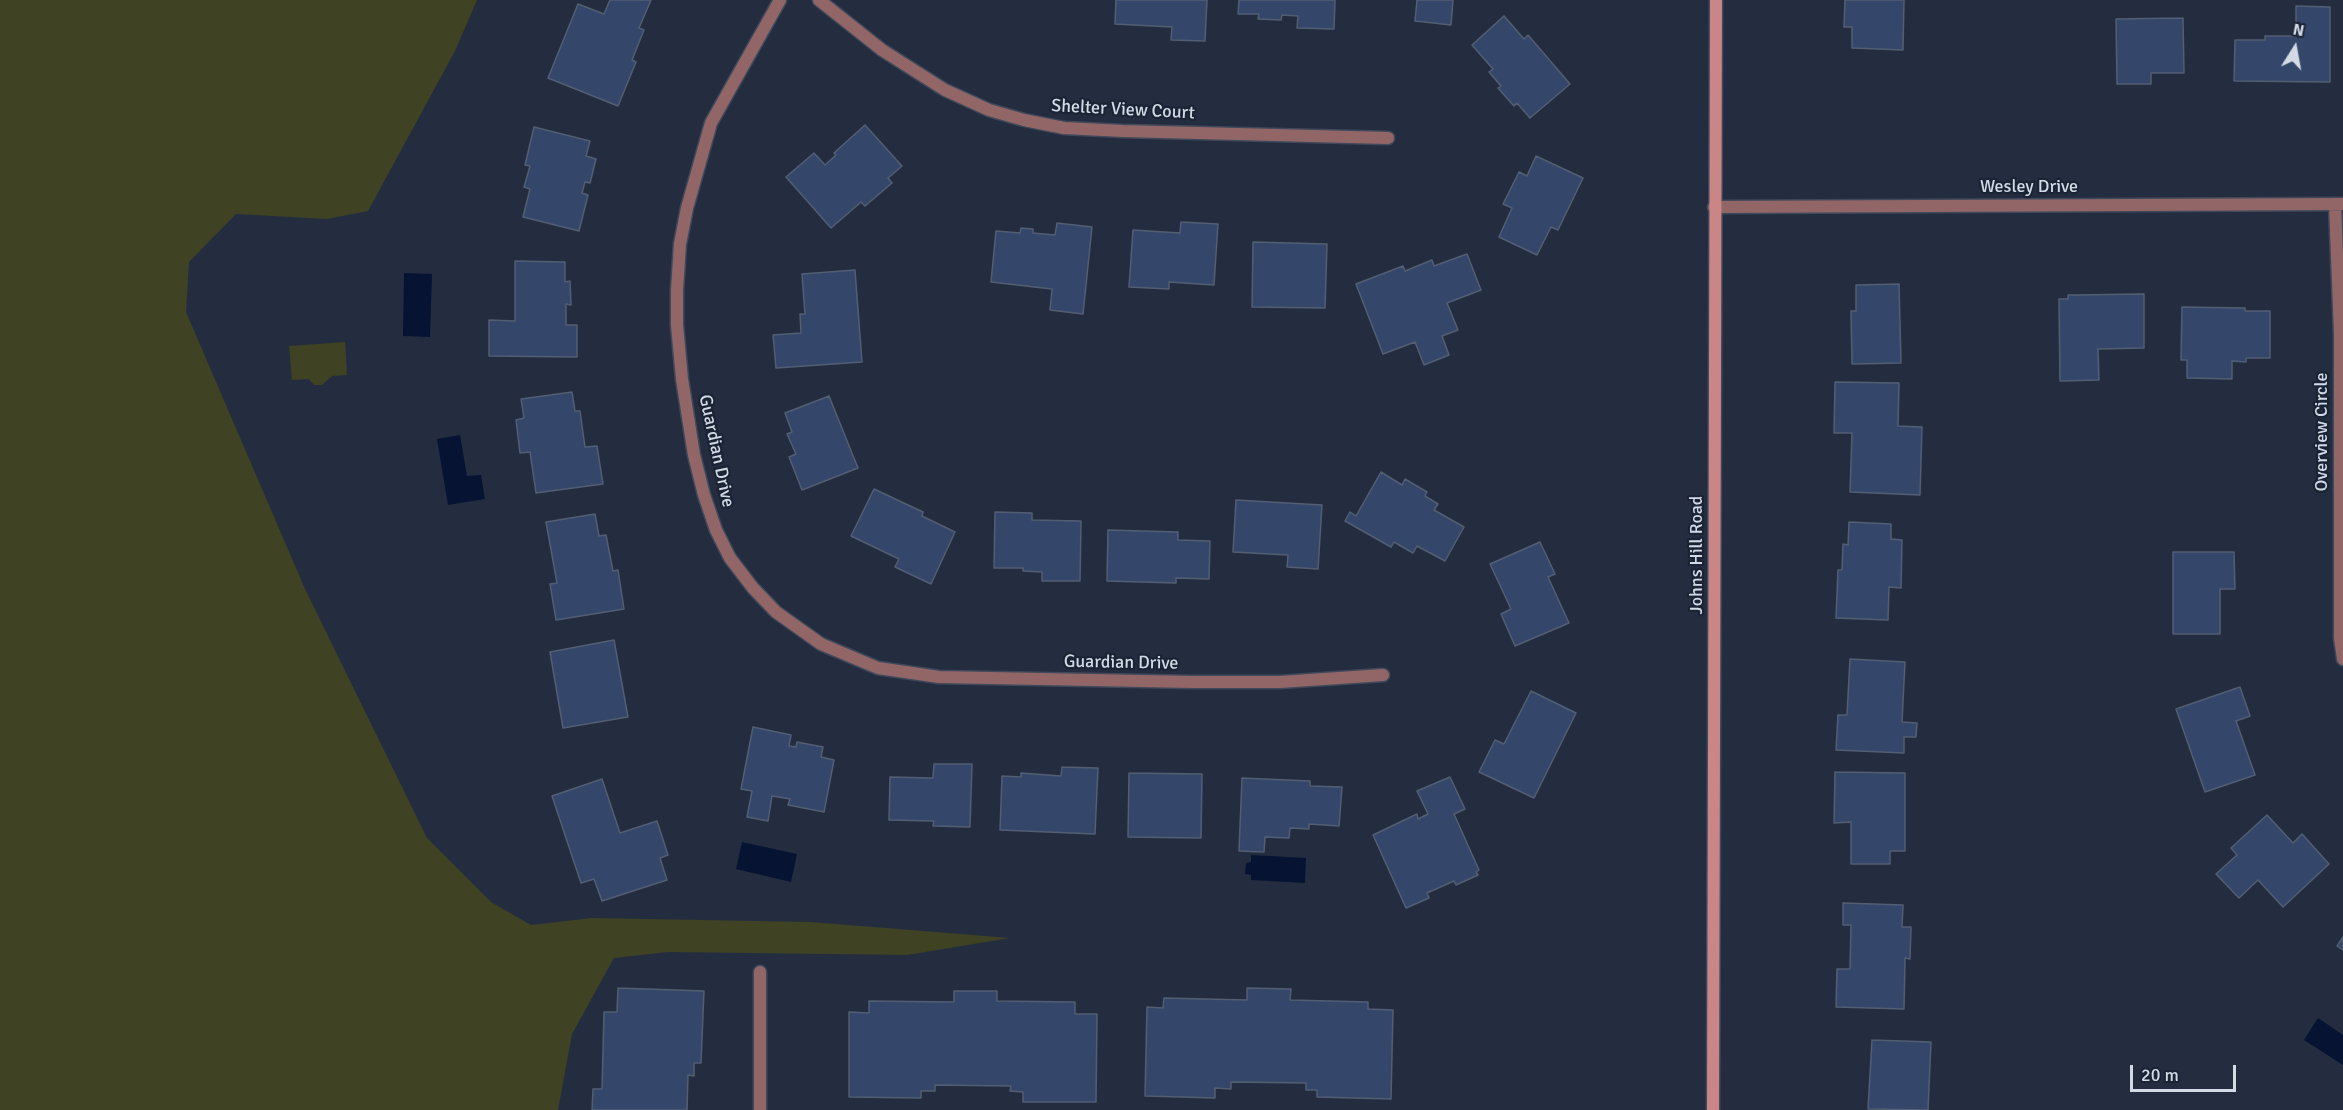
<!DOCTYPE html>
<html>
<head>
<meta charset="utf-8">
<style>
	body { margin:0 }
	#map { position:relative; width:2343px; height:1110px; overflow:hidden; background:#242d40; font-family:Signika,sans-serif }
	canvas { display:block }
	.north { position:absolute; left:2265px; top:18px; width:60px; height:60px; -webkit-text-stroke:4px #1a2435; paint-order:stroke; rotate:11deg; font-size:16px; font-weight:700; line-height:24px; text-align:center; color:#d3dae6 }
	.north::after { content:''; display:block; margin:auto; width:21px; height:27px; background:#d3dae6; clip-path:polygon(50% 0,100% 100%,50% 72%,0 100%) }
	.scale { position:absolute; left:2130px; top:1065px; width:106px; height:27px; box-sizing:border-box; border:3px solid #d3dae6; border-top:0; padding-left:8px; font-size:18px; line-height:21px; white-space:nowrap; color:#d3dae6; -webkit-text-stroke:4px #1a2435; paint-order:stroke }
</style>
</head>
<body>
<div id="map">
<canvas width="2343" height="1110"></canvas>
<div class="north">N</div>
<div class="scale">20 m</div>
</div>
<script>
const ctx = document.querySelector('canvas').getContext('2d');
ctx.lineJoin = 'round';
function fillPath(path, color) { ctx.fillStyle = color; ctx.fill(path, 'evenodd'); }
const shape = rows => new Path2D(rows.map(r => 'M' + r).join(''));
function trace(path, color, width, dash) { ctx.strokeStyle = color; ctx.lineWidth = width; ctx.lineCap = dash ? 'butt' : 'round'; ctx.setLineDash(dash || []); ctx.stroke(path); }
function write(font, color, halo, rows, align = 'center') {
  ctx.font = font + ' Signika,sans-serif'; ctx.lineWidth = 4.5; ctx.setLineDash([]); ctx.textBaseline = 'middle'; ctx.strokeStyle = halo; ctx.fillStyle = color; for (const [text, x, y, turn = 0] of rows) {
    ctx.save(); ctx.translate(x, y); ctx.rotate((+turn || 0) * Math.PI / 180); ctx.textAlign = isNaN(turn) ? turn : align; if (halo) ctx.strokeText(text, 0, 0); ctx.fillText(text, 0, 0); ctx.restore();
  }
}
const green = shape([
	[0,0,477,0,455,51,368,211,327,219,236,214,189,262,186,312,305,589,427,838,491,902,531,925,592,918,811,922,1010,938,907,955,668,952,614,958,572,1034,558,1110,0,1110],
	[345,342,347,375,332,376,322,385,314,385,309,379,292,380,289,346]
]);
const water = shape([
	[404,273,432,274,430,337,403,336],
	[460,435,467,476,481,475,485,499,448,505,437,439],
	[742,842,797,854,791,882,736,869],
	[1251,855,1306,858,1305,883,1251,880,1251,875,1245,874,1246,863,1251,862],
	[2318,1018,2343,1035,2343,1065,2304,1040]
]);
const building = shape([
	[610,0,651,0,639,28,644,30,632,60,636,62,618,106,548,78,578,4,604,14,610,0],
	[1116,0,1207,0,1205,41,1171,40,1172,27,1115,24,1116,0],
	[1239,0,1335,0,1334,29,1297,28,1298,16,1282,15,1281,20,1258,19,1259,14,1238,14,1239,0],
	[1417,0,1453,0,1451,25,1415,21,1417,0],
	[1845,0,1904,0,1903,50,1852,48,1852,27,1844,27,1845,0],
	[2296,6,2330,7,2330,82,2234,81,2235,40,2265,40,2265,36,2296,36,2296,6],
	[1504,16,1524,39,1528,35,1570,84,1530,118,1517,103,1514,106,1498,88,1501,86,1489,72,1493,69,1472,45,1504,16],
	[2183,18,2184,73,2151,73,2151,84,2117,84,2116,19,2183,18],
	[865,125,902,166,888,178,892,183,865,206,861,202,831,228,786,177,814,153,825,165,836,155,834,153,865,125],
	[534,127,590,141,586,156,596,159,590,183,585,182,582,193,588,195,579,231,523,217,530,189,524,187,530,166,525,165,534,127],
	[1536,156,1583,178,1558,230,1551,227,1537,255,1499,237,1512,208,1503,204,1519,172,1527,176,1536,156],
	[1181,222,1218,224,1214,285,1169,282,1169,289,1129,287,1133,230,1180,233,1181,222],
	[1057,223,1092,227,1083,314,1050,310,1052,289,991,282,996,231,1020,233,1021,228,1033,229,1033,233,1055,235,1057,223],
	[1253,242,1327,244,1325,308,1252,307,1253,242],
	[1467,254,1481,290,1447,303,1458,330,1442,336,1449,355,1424,365,1415,342,1383,354,1356,284,1403,266,1405,271,1432,260,1434,266,1467,254],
	[515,261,565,262,565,282,570,281,571,305,566,304,566,325,577,325,577,357,489,356,489,320,515,321,515,261],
	[855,270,862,362,776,368,773,335,801,333,800,314,805,314,802,274,855,270],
	[1899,284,1901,363,1852,364,1851,311,1856,311,1856,285,1899,284],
	[2144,294,2144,348,2098,349,2099,380,2060,381,2059,299,2068,299,2068,295,2074,295,2144,294],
	[2182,307,2245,308,2245,311,2270,311,2270,358,2246,358,2246,362,2232,361,2232,379,2187,378,2187,360,2181,360,2182,307],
	[1835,382,1899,383,1898,426,1922,427,1920,495,1850,492,1852,433,1834,433,1835,382],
	[572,392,575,411,580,411,585,447,597,446,603,484,536,493,530,452,520,453,516,420,524,418,521,399,572,392],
	[829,396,858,468,802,490,789,457,796,454,787,434,792,432,785,413,829,396],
	[1381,472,1402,485,1405,479,1427,492,1425,496,1438,504,1434,510,1464,527,1445,561,1417,546,1413,553,1394,542,1391,547,1345,521,1350,512,1356,516,1381,472],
	[874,489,923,512,922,516,955,532,931,584,895,567,899,559,851,536,874,489],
	[1236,500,1322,505,1318,569,1287,567,1288,555,1233,552,1236,500],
	[995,512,1032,513,1032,520,1081,521,1080,581,1042,581,1042,572,1023,571,1023,568,994,568,995,512],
	[595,514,599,536,606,535,613,571,618,570,624,609,556,620,550,584,557,583,546,522,595,514],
	[1849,522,1891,524,1891,539,1902,540,1901,588,1889,587,1888,620,1836,618,1838,570,1842,570,1843,544,1848,545,1849,522],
	[1108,530,1178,532,1178,540,1210,541,1209,579,1176,578,1176,583,1107,581,1108,530],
	[1540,542,1555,574,1548,577,1569,623,1515,646,1501,614,1511,609,1490,564,1540,542],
	[2173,552,2234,552,2235,589,2220,589,2220,634,2173,634,2173,552],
	[614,640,628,717,563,728,550,652,614,640],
	[1850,659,1905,662,1902,722,1917,723,1916,737,1904,737,1904,753,1836,750,1838,715,1847,715,1850,659],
	[2240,687,2250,716,2236,721,2255,775,2205,792,2176,709,2240,687],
	[1531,691,1576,713,1534,798,1479,772,1495,740,1504,744,1531,691],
	[753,727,791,735,789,746,796,747,797,742,823,747,821,757,834,760,824,812,788,805,790,799,772,796,768,821,747,817,752,791,741,789,753,727],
	[934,764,972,764,970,827,933,826,934,821,889,820,890,777,933,778,934,764],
	[1062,767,1098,768,1095,834,1000,830,1002,776,1021,777,1021,773,1061,776,1062,767],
	[1835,772,1905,773,1905,851,1890,851,1890,864,1851,864,1851,822,1834,823,1835,772],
	[1129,773,1202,774,1201,838,1128,837,1129,773],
	[1450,777,1465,809,1454,814,1479,870,1476,872,1478,875,1456,885,1454,881,1427,893,1429,898,1406,908,1373,835,1417,814,1418,819,1428,814,1417,791,1450,777],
	[1242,778,1310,781,1310,786,1342,787,1339,826,1309,824,1309,829,1290,828,1289,838,1265,837,1264,852,1239,851,1242,778],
	[602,779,620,833,657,821,668,855,660,858,667,880,602,901,594,879,581,883,552,796,602,779],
	[2267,815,2293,843,2302,834,2329,864,2283,907,2258,880,2239,898,2216,874,2237,855,2231,848,2267,815],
	[1843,903,1903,905,1902,927,1911,927,1910,959,1905,958,1904,1009,1836,1007,1837,969,1850,969,1851,925,1843,925,1843,903],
	[2343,937,2343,950,2337,946,2343,937],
	[618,988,704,991,701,1063,694,1063,694,1076,688,1075,687,1110,592,1110,593,1089,602,1089,604,1012,617,1012,618,988],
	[1247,988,1291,989,1290,1000,1368,1002,1368,1009,1393,1010,1391,1099,1317,1097,1317,1090,1306,1090,1306,1083,1231,1082,1231,1089,1215,1088,1215,1098,1145,1096,1147,1007,1163,1008,1164,998,1247,1000,1247,988],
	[954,991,997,991,997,1001,1075,1002,1075,1014,1097,1014,1096,1102,1023,1102,1023,1092,1010,1091,1011,1086,935,1085,935,1091,921,1091,921,1098,849,1097,849,1012,869,1013,869,1001,954,1002,954,991],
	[1872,1040,1931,1042,1928,1110,1868,1109,1872,1040]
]);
const street = shape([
	[780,0,711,123,687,208,680,244,677,290,677,325,682,379,694,455,704,495,716,530,730,558,753,588,776,612,821,644,878,668,939,677,1193,682,1280,682,1383,675],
	[819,0,882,50,945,90,989,110,1024,120,1064,128,1123,131,1388,138],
	[2335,204,2340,333,2340,638,2343,659],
	[1714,207,2343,204],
	[760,1110,760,972]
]);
const secondary = shape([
	[1713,1110,1716,0]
]);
const streetNames = [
	["Shelter View Court",1123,110,3],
	["Wesley Drive",2029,187],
	["Overview Circle",2322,432,-90],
	["Guardian Drive",716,451,78],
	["Johns Hill Road",1697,555,-90],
	["Guardian Drive",1121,663,1]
];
fillPath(green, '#3f4223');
fillPath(water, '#061332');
fillPath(building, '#34476a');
trace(building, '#535e73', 1.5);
trace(street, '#40495b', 15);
trace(secondary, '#40495b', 15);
trace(street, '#926666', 12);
trace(secondary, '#ca8586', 12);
write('18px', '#d3dae6', '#1a2435', streetNames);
</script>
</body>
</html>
